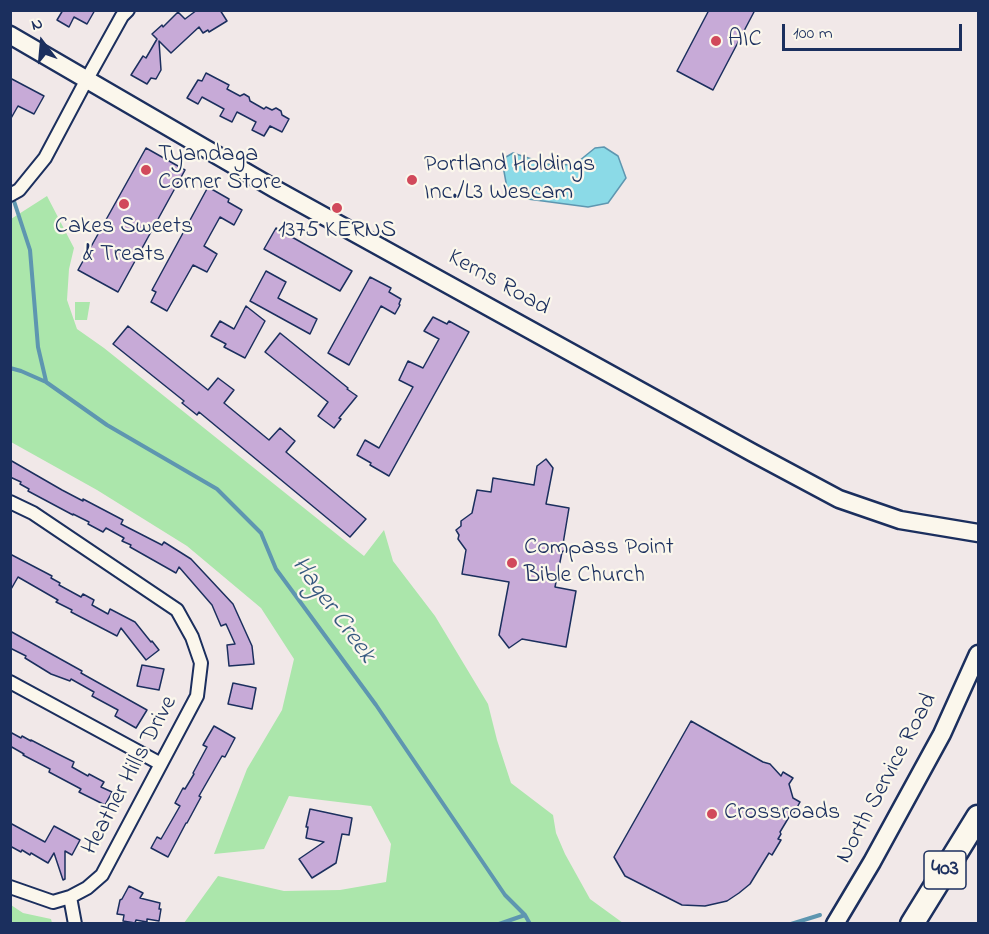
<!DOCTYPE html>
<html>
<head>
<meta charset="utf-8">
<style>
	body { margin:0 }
	#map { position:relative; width:989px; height:934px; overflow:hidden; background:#f1e8e8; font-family:"Indie Flower",sans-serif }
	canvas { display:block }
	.frame { position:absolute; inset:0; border:12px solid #1b2f5e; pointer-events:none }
	.north { position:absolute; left:12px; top:12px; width:60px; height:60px; -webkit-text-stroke:4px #fbf7ec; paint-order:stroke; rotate:344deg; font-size:16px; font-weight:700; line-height:24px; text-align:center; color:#1b2f5e }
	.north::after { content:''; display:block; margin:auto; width:21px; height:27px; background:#1b2f5e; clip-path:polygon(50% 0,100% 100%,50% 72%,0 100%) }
	.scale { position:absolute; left:782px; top:24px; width:180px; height:27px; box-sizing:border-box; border:3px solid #1b2f5e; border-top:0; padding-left:8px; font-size:18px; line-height:21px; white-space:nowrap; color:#1b2f5e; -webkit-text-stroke:4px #fbf7ec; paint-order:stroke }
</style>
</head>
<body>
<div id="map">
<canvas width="989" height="934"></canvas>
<div class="frame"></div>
<div class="north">N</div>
<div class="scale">100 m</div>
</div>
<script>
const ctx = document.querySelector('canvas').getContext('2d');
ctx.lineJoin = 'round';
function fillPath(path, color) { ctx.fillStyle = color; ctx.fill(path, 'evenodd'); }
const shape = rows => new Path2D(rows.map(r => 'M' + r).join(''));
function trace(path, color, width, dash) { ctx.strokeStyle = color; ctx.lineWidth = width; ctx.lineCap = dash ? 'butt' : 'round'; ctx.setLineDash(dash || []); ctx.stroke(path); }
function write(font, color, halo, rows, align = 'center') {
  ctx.font = font + ' "Indie Flower",sans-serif'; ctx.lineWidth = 4.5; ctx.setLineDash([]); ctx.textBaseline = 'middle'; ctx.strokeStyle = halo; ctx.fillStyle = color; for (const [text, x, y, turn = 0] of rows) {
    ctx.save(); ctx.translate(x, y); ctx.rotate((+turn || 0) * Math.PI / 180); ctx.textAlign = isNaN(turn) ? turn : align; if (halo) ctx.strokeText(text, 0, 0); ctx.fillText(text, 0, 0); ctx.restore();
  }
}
const green = shape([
	[47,196,74,248,69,269,67,300,77,329,104,348,364,556,384,530,393,561,435,616,488,704,497,740,511,783,553,815,556,833,565,854,590,899,623,923,184,923,218,876,284,891,340,890,386,882,391,844,371,806,289,796,264,849,214,854,247,769,282,710,294,659,261,608,187,546,97,490,11,442,11,219],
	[75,302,90,302,87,320,75,320],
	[11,905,23,913,51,919,52,923,11,923]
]);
const water = shape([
	[604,147,618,156,626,178,608,203,588,207,520,198,507,188,503,166,506,157,513,153,547,164,574,165,595,148,604,147]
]);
const stream = shape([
	[12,195,30,250,38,347,46,381],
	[10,368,21,371,46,382,107,425,217,489,261,533,276,569,376,705,505,895,525,915,530,924],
	[499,924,525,915],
	[791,924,820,915]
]);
const building = shape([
	[63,10,95,10,87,24,74,17,69,27,57,20,63,10],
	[197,10,220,10,227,21,209,32,208,30,203,33,199,27,171,53,159,41,161,70,156,79,151,78,147,84,131,75,143,56,146,58,157,39,152,34,162,25,163,27,178,12,185,19,197,10],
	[709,10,755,10,713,90,677,71,709,10],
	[206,73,229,85,227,89,240,96,244,94,249,97,250,101,264,109,266,107,272,110,276,108,281,111,282,115,289,119,282,132,270,126,264,136,252,130,256,122,237,112,232,122,220,116,224,109,202,97,198,104,187,98,198,80,202,81,206,73],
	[10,78,44,96,34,114,18,106,10,120,10,78],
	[146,148,185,170,118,292,78,270,146,148],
	[208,187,229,199,228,202,242,210,234,225,220,217,204,246,217,254,207,272,193,265,167,311,151,302,156,292,152,290,208,187],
	[276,228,352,271,340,291,264,249,276,228],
	[266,271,286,282,278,298,317,319,310,334,250,301,266,271],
	[370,277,391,288,389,292,401,299,399,304,400,305,395,314,381,306,349,365,328,353,370,277],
	[246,306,265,321,245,358,224,347,226,344,211,336,220,321,234,329,246,306],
	[433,317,447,324,449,321,469,332,389,476,370,465,371,463,357,455,365,440,379,448,413,387,399,380,408,361,423,368,439,339,424,331,433,317],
	[128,326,208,390,218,378,234,390,224,403,269,440,280,428,295,441,286,452,366,519,350,537,199,412,197,415,182,403,184,401,113,344,128,326],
	[280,333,348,388,347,389,357,396,339,418,341,419,334,428,318,416,328,402,265,352,280,333],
	[546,459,553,468,546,504,569,508,563,544,567,549,562,552,555,587,576,591,566,647,522,639,509,648,499,635,509,582,462,574,466,550,458,539,459,535,456,530,461,526,461,521,472,513,477,490,491,492,493,478,534,485,537,466,546,459],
	[10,460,62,490,83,501,83,499,123,520,121,524,162,545,164,542,191,559,233,604,252,646,254,664,229,666,227,645,235,644,226,624,221,626,212,605,179,567,176,573,130,547,131,545,122,541,124,538,106,528,103,532,88,524,89,522,73,514,73,515,28,491,29,489,20,484,21,482,10,477,10,460],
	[10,554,52,576,51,578,60,583,59,585,81,597,83,594,94,600,92,605,108,614,110,609,135,622,151,642,152,641,159,650,146,660,121,628,117,636,71,612,72,610,56,602,58,600,18,577,10,591,10,554],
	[10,631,82,671,81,673,147,710,136,728,115,716,118,710,92,696,94,692,71,679,70,681,51,674,25,658,26,656,10,648,10,631],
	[142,665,164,669,159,690,137,686,142,665],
	[233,683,256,688,252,709,228,704,233,683],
	[691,721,763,762,770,764,781,776,783,772,793,778,789,784,793,798,800,802,794,813,792,812,780,832,781,834,778,839,781,840,772,855,769,853,750,884,739,893,727,901,705,906,682,905,625,876,614,857,691,721],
	[214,726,235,738,225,757,222,756,199,796,201,797,187,823,186,823,168,857,151,848,157,837,161,839,180,806,175,803,183,788,185,789,194,774,193,773,207,747,203,745,214,726],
	[10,732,21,738,22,736,31,741,31,740,58,754,74,762,72,767,88,776,89,774,104,782,101,787,112,792,105,805,79,792,81,789,49,772,50,769,23,755,24,754,10,746,10,732],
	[310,809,352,818,349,835,342,834,336,863,312,878,299,859,324,842,306,838,308,827,306,827,310,809],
	[10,823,45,842,54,826,80,840,72,855,65,851,65,879,63,880,54,853,48,863,31,853,30,855,22,850,21,852,10,846,10,823],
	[129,886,143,893,140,898,160,903,159,909,161,909,159,921,147,919,147,922,136,920,135,923,123,921,124,915,117,914,120,900,122,899,129,886]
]);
const minor = shape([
	[10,195,19,190,45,158,87,79,122,16,128,10],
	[10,502,33,513,177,610,192,637,201,663,197,696,102,875,87,888,70,897,53,902,10,887],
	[10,682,161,764],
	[70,897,75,924]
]);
const tertiary = shape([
	[10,35,275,189,753,453,839,499,900,520,978,533],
	[835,924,872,862,942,734,978,654]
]);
const motorway = shape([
	[912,924,978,817]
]);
const markers = [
	[716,41,6,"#d1495b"],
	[146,170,6,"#d1495b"],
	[412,180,6,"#d1495b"],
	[124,204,6,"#d1495b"],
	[337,208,6,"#d1495b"],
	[512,563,6,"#d1495b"],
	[712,814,6,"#d1495b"]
];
const shields = [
	[945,870,42]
];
const shieldNames = [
	["403",945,870]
];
const poiNames = [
	["AIC",728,41],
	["Tyandaga",158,156],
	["Corner Store",158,184],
	["Portland Holdings",424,166],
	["Inc./L3 Wescam",424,194],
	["Cakes Sweets",124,228,"center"],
	["& Treats",124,256,"center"],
	["1375 KERNS",337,232,"center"],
	["Compass Point",524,549],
	["Bible Church",524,577],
	["Crossroads",724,814]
];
const streetNames = [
	["Kerns Road",498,284,29],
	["Heather Hills Drive",131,776,-62],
	["North Service Road",888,779,-62]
];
const waterNames = [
	["Hager Creek",332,611,54]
];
fillPath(green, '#abe6ab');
fillPath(water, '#8bdae7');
trace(water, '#5e96b0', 1.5);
trace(stream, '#5e96b0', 4);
fillPath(building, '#c7aad7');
trace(building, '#1b2f5e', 1.5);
trace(minor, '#1b2f5e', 16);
trace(tertiary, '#1b2f5e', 21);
trace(motorway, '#1b2f5e', 27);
trace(minor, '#fbf7ec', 12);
trace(tertiary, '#fbf7ec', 16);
trace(motorway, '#fbf7ec', 22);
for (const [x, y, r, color] of markers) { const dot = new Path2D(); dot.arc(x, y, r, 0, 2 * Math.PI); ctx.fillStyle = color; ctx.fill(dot); trace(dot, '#fbf7ec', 2); }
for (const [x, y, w] of shields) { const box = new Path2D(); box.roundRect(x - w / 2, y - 19, w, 38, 4.5); ctx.fillStyle = '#fbf7ec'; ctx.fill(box); trace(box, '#1b2f5e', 1.5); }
write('bold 22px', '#1b2f5e', null, shieldNames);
write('24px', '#1b2f5e', '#fbf7ec', poiNames, 'left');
write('24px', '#1b2f5e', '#fbf7ec', streetNames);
write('italic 26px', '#375a80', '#fbf7ec', waterNames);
</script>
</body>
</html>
